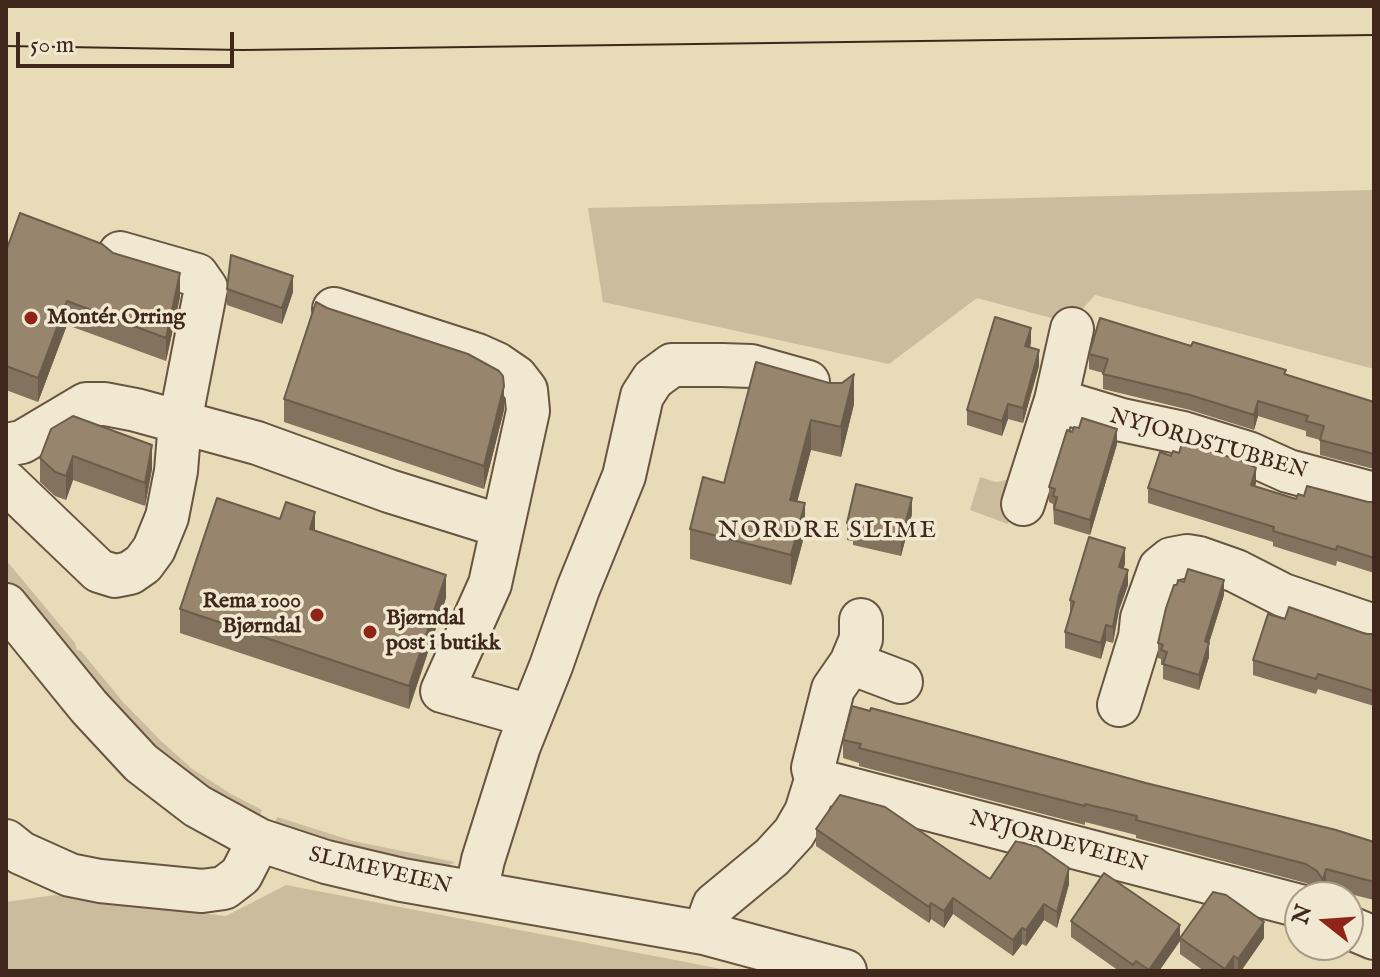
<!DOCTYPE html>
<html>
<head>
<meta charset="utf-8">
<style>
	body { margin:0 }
	#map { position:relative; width:1380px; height:977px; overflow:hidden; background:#e8dbb8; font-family:"IM FELL English",serif }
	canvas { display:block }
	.frame { position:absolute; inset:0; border:8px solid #3f271b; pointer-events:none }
	.north { position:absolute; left:1284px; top:881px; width:80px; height:80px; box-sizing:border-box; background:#f0e8d1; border:2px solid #a99b88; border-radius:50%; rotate:287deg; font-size:22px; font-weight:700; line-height:32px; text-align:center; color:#3f271b }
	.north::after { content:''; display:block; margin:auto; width:28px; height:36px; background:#8f2418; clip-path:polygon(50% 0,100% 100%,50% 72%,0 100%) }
	.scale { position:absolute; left:16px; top:32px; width:218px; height:36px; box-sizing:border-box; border:4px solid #3f271b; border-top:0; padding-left:10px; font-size:24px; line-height:28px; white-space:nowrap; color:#3f271b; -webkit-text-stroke:6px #f0e8d1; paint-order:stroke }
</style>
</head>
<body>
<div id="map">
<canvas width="1380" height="977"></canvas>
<div class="frame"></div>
<div class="north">N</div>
<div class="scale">50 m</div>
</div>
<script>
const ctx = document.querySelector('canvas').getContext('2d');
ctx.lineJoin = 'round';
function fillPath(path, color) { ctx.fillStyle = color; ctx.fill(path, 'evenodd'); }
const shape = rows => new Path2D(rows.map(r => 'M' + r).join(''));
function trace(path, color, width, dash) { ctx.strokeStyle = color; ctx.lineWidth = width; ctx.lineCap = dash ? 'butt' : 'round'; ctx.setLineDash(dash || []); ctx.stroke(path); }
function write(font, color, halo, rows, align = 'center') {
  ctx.font = font + ' "IM FELL English",serif'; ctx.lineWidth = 7; ctx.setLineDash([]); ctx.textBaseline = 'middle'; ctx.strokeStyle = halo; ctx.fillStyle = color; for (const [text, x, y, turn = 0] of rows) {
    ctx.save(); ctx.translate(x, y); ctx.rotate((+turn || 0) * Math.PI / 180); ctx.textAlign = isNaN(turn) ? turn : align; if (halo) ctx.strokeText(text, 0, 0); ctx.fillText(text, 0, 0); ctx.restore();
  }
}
const green = shape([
	[1374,190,1374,369,1095,295,1070,323,977,298,889,364,603,302,588,208],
	[980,477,996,482,1006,480,1017,491,1008,524,970,510],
	[6,560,75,643,77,650,81,651,123,702,160,740,191,768,231,794,262,810,257,821,159,757,6,579],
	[277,817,353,841,455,862,441,870,273,828],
	[286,885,732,971,6,971,6,902,55,895,226,916]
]);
const minor = shape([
	[334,309,477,355,497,364,516,377,526,390,528,411,490,584,442,691,530,716],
	[1056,400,1072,329],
	[6,445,22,442,86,404,105,404,136,410,257,443,389,491,501,526],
	[6,482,99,571,115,576,130,573,143,564,154,549,167,517,176,471,180,422,206,288,197,275,120,253],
	[1023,504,1056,400,1122,420,1183,433,1248,453,1288,471,1374,494],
	[6,605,89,707,141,763,197,806,259,840,326,862,402,880,704,933,845,971],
	[851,663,901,682],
	[1119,705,1140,637,1142,618,1160,568,1171,559,1187,556,1199,558,1236,571,1283,595,1374,626],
	[816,780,1300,906],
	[6,841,21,853,70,875,100,881,202,891,224,888,241,875,259,840],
	[476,893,483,860,519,746,551,666,578,589,624,476,642,396,653,379,672,365,722,365,751,366,808,382],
	[1348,927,1374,938],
	[704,933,714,905,772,857,794,833,806,812,816,780,813,768,833,689,851,663,861,639,861,620]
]);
const highway = shape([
	[6,23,243,27,1374,12]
]);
const wall = shape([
	[6,251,180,297,166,361,67,325,38,402,6,390],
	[227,289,293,292,282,324,227,305],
	[327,308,504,410,484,489,284,422,284,399],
	[1031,343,1030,347,1039,366,1023,423,1008,419,1002,436,967,425,967,410],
	[1089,354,1286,375,1374,402,1374,469,1320,455,1320,440,1306,436,1306,431,1258,416,1254,430,1190,410,1103,389,1103,373,1089,369],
	[756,362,854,404,841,457,811,450,797,501,805,533,791,585,690,559,690,529,724,483],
	[51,429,152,469,145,506,73,480,66,500,55,496,40,482,40,458],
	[1117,444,1090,535,1054,524,1053,504,1049,502,1049,487],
	[1256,483,1255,486,1296,499,1304,496,1374,502,1374,573,1337,561,1336,566,1273,546,1273,542,1148,503,1148,488],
	[912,514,901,556,853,545,853,541,847,540,847,523],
	[315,531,446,598,409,709,180,633,180,609],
	[1125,564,1123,568,1128,585,1119,610,1113,643,1106,641,1101,659,1065,648,1065,632,1070,616,1070,600],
	[1177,585,1224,595,1209,643,1209,657,1199,690,1163,679,1163,665,1161,665,1161,659,1158,658,1158,643],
	[1285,619,1374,634,1374,706,1318,689,1316,694,1253,675,1253,660],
	[843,740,1146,783,1374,842,1374,900,1326,888,1323,897,1322,897,1317,890,1306,883,1136,838,1136,835,1085,822,1085,825,859,766,859,763,843,758],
	[816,829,990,879,1069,884,1057,928,1044,920,1026,946,1022,944,1013,956,953,914,944,928,931,919,929,923,816,846],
	[1071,921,1180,941,1159,971,1119,971,1071,937],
	[1180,938,1264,938,1241,971,1204,971,1180,954]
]);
const shadedWall = shape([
	[180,273,180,297,166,361,166,338],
	[293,276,293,292,282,324,282,308],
	[67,301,67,325,38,402,38,378],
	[1031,328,1031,343,1025,361,1025,346],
	[1039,350,1039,366,1023,423,1023,408],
	[854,374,854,404,841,457,841,427],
	[504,386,504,410,484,489,484,466],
	[1258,401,1258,416,1254,430,1254,415],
	[1008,404,1008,419,1002,436,1002,421],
	[811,420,811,450,790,529,790,500],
	[1117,429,1117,444,1090,535,1090,520],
	[152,445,152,469,145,506,145,483],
	[73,456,73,480,66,500,66,476],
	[1256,468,1256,483,1251,500,1251,485],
	[912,498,912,514,901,556,901,540],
	[805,503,805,533,791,585,791,555],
	[315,512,315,536,310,529],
	[1125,548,1125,564,1119,583,1119,567],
	[1128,570,1128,585,1119,610,1113,643,1113,627,1119,595],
	[446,575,446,598,409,709,409,686],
	[1224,580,1224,595,1209,643,1209,657,1199,690,1199,675,1205,641],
	[1106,625,1106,641,1101,659,1101,643],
	[1069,868,1069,884,1057,928,1057,912],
	[1326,869,1326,888,1323,897,1323,880],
	[953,898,953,914,944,928,944,911],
	[931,903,931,919,929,923,929,907],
	[1044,904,1044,920,1026,946,1026,930],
	[1264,922,1264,938,1241,971,1238,971,1238,959],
	[1180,925,1180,941,1159,971,1149,971],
	[1022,928,1022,944,1013,956,1013,940],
	[1234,956,1234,971,1225,971,1225,969]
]);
const building = shape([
	[20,213,102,244,113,253,180,273,166,338,67,301,38,378,6,366,6,251,20,213],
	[231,255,293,276,282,308,227,289,231,255],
	[316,302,327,308,468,354,499,371,503,376,504,386,484,466,284,399,316,302],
	[995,317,1031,328,1025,346,1039,350,1023,408,1008,404,1002,421,967,410,995,317],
	[1100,318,1191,346,1193,342,1286,370,1284,374,1374,402,1374,454,1320,440,1324,426,1306,421,1308,416,1258,401,1254,415,1190,395,1103,374,1108,359,1089,354,1100,318],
	[756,362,829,383,842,383,854,374,841,427,811,420,790,500,805,503,791,555,690,529,703,477,724,483,756,362],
	[73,416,152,445,145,483,73,456,66,476,55,472,40,458,51,429,73,416],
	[1082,418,1117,429,1090,520,1054,509,1057,497,1053,496,1055,489,1049,487,1067,430,1072,432,1074,427,1079,428,1082,418],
	[1182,443,1240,460,1256,468,1251,485,1296,499,1298,494,1304,496,1307,486,1368,502,1374,502,1374,558,1337,546,1336,550,1273,531,1274,527,1148,488,1160,452,1171,456,1173,451,1179,453,1182,443],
	[856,484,912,498,901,540,853,528,853,525,847,523,856,484],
	[217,498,280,519,286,502,315,512,310,529,446,575,409,686,180,609,217,498],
	[1089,537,1125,548,1119,567,1128,570,1119,595,1113,627,1106,625,1101,643,1065,632,1074,602,1070,600,1089,537],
	[1188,569,1224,580,1205,641,1209,643,1199,675,1163,664,1167,652,1161,650,1163,645,1158,643,1166,608,1174,585,1177,585,1178,580,1184,582,1188,569],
	[1289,607,1366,634,1374,634,1374,691,1318,674,1316,679,1253,660,1268,614,1285,619,1289,607],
	[852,706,870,711,871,708,1146,783,1336,830,1374,842,1374,882,1326,869,1323,880,1317,871,1306,864,1136,820,1137,816,1085,804,1085,806,859,748,861,744,843,740,852,706],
	[840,795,885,807,990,879,1016,841,1039,847,1069,868,1057,912,1044,904,1026,930,1022,928,1013,940,953,898,944,911,931,903,929,907,816,829,840,795],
	[1104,873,1180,925,1149,970,1136,961,1133,965,1071,921,1104,873],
	[1213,892,1226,895,1264,922,1238,959,1234,956,1225,969,1180,938,1213,892]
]);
const markers = [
	[31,318,8,"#8f2418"],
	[317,615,8,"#8f2418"],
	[370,632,8,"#8f2418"]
];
const poiNames = [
	["Montér Orring",47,318],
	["Rema 1000",301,602,"right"],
	["Bjørndal",301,627,"right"],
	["Bjørndal",386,619],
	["post i butikk",386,644]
];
const streetNames = [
	["NYJORDSTUBBEN",1208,445,16],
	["NYJORDEVEIEN",1058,843,15],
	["SLIMEVEIEN",380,872,13]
];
const neighbourhoodNames = [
	["NORDRE SLIME",828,532]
];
fillPath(green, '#cbbc9d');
trace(minor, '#695442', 46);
trace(highway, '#3f271b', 48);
trace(minor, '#f0e8d1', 42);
trace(highway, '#e8dbb8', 44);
fillPath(wall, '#82725e');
fillPath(shadedWall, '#6a5d4c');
fillPath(building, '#97856d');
trace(building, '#6a5d4c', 2);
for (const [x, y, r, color] of markers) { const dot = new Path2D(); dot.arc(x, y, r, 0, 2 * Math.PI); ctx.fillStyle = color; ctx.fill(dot); trace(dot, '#f0e8d1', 3); }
write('bold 22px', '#3f271b', '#f0e8d1', poiNames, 'left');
write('22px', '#3f271b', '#f0e8d1', streetNames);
ctx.letterSpacing = '2px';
write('24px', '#3f271b', '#f0e8d1', neighbourhoodNames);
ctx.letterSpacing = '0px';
</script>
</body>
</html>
